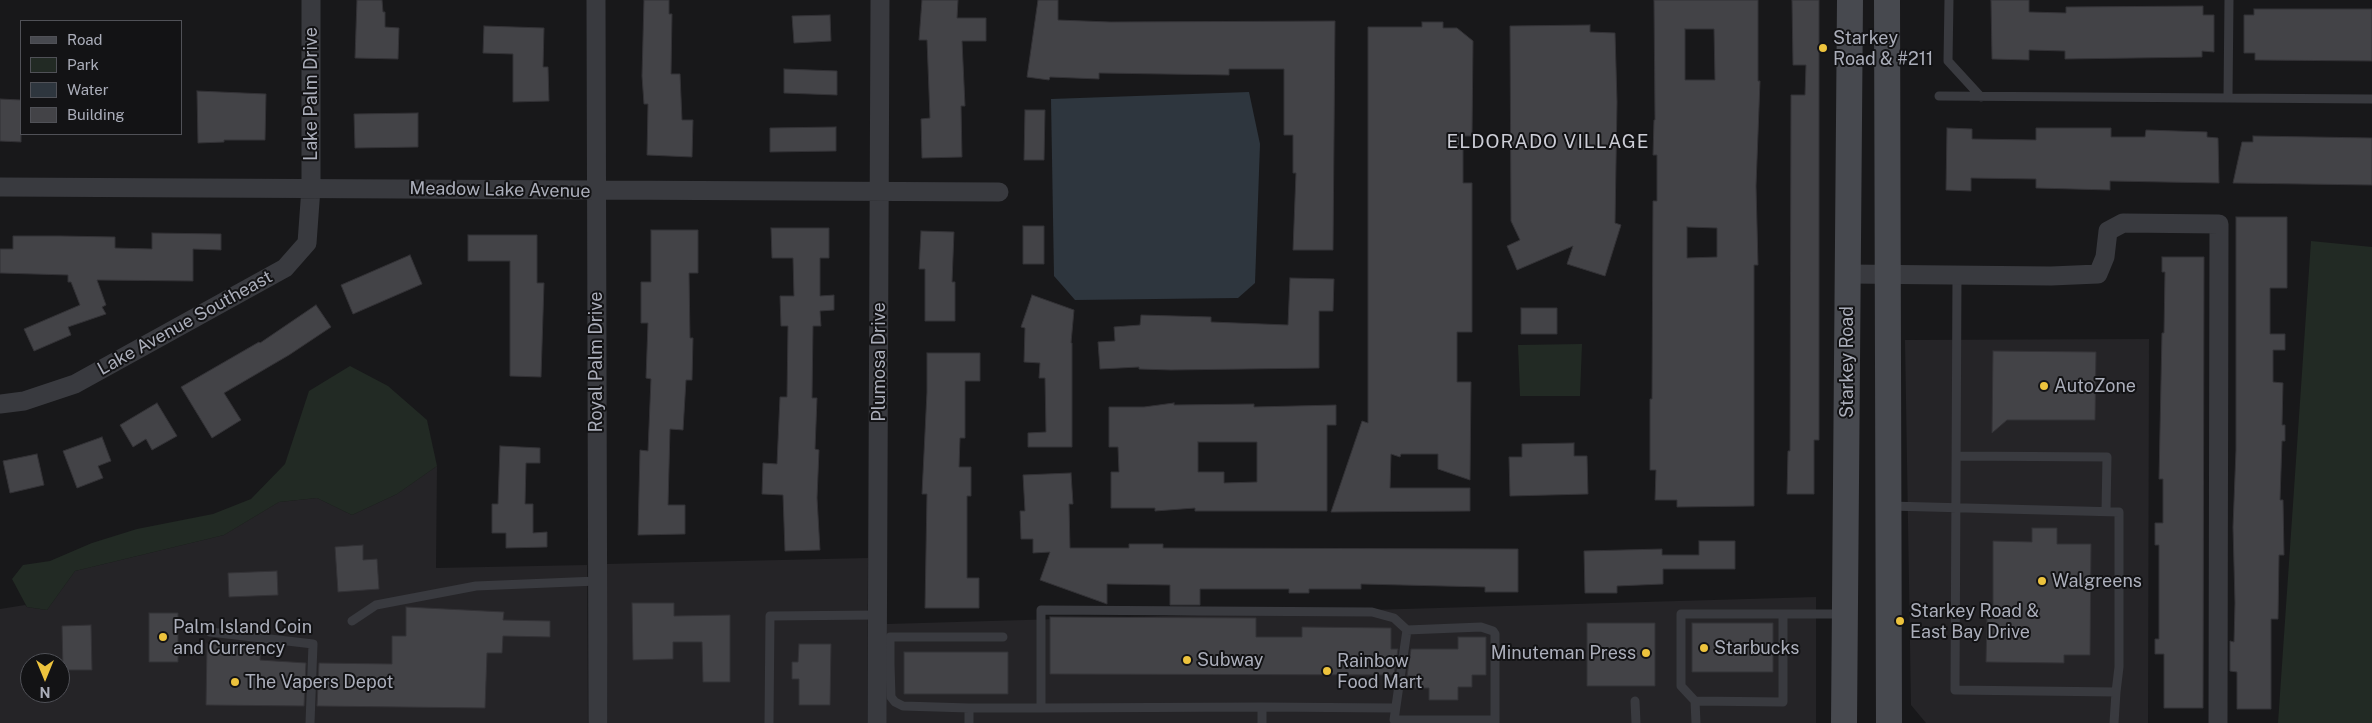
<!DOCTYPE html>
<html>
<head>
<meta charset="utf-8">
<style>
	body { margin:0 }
	#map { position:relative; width:2372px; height:723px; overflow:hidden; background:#18181a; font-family:"Public Sans",sans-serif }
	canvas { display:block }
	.legend { position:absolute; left:20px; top:20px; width:162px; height:115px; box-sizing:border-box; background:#131315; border:1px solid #505157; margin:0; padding:6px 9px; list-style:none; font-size:15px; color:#abaeba }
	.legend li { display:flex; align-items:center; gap:10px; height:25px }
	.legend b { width:25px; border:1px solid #505157 }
	.north { position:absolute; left:20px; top:653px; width:50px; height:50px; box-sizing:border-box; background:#131315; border:1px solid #505157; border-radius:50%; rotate:180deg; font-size:14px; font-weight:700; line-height:20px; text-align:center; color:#abaeba }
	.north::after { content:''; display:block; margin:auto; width:18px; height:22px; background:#edc33d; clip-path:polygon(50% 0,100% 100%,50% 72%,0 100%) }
</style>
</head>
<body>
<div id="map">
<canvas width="2372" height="723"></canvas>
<ul class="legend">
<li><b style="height:6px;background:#47494f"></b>Road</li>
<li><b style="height:14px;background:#222a24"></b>Park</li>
<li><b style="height:14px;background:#2e363e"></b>Water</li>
<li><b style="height:14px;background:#434347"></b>Building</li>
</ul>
<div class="north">N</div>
</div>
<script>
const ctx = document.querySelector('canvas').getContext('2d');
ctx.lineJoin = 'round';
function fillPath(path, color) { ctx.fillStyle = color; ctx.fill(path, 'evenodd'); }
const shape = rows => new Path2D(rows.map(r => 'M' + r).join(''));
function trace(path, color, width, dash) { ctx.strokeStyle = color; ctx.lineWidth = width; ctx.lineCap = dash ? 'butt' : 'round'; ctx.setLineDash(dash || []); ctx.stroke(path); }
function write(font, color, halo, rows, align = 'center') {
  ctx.font = font + ' "Public Sans",sans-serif'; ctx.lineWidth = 4; ctx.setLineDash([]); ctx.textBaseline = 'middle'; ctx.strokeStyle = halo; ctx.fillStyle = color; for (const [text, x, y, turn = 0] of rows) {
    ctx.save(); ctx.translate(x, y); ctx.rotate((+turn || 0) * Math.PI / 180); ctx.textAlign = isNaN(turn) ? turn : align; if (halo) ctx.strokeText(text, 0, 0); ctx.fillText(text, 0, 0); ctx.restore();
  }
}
const built = shape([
	[2149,339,2148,723,1926,723,1911,705,1905,340],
	[437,466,436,568,587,565,588,723,0,723,0,609,25,605,27,607,47,610,75,571,224,535,279,502,317,498,352,515,397,494],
	[30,663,60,663,60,693,30,693],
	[868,558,867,723,608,723,606,564],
	[1816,597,1816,723,886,723,887,624]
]);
const green = shape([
	[2311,241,2372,247,2372,723,2278,723],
	[1582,344,1580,396,1520,396,1518,345],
	[350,366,388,386,427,420,437,466,397,494,352,515,317,498,279,502,224,535,75,571,47,610,27,607,12,579,23,565,50,561,92,543,137,529,213,514,251,499,285,464,309,391]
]);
const water = shape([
	[1249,92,1260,144,1255,283,1238,298,1075,300,1054,276,1051,99]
]);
const building = shape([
	[357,0,382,0,383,12,385,12,385,27,399,28,398,59,355,58,357,0],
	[644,0,669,0,669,14,672,14,671,74,680,74,682,120,693,120,692,157,647,155,648,104,644,104,642,76,644,0],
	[922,0,958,0,957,18,986,18,986,41,962,41,965,106,961,106,962,157,922,158,921,119,930,118,927,40,919,40,922,0],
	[1038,0,1058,0,1058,20,1110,22,1335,21,1333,250,1293,250,1296,173,1293,173,1293,135,1284,135,1284,69,1229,69,1229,75,1099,73,1099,79,1050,77,1049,80,1027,77,1038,0],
	[1654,0,1758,0,1758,81,1760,81,1756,186,1758,265,1754,265,1754,506,1677,507,1677,500,1655,500,1656,470,1650,470,1650,399,1652,399,1653,201,1657,201,1657,155,1653,155,1654,120,1655,120,1654,0],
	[1685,29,1714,29,1715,80,1685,80,1685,29],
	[1687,227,1717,228,1717,257,1687,258,1687,227],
	[1792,0,1819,0,1819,440,1814,440,1814,494,1787,494,1788,451,1790,451,1791,95,1805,95,1806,65,1793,65,1792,0],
	[1991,0,2029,0,2029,12,2066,13,2066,7,2203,6,2203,15,2214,15,2214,52,2202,51,2202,57,2065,59,2065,51,2029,50,2029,60,1992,59,1991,0],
	[2254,9,2372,9,2372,61,2255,60,2255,53,2244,53,2244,15,2254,15,2254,9],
	[830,15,831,41,794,43,792,16,830,15],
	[1422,22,1443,22,1443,28,1457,28,1473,41,1472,136,1463,136,1463,183,1472,183,1472,332,1457,332,1457,382,1471,382,1470,480,1438,469,1438,454,1401,454,1400,457,1391,454,1390,488,1470,488,1470,511,1331,512,1362,421,1368,423,1368,27,1422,27,1422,22],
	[1590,25,1590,32,1615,33,1617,102,1615,223,1621,225,1605,276,1567,264,1573,246,1517,270,1507,246,1520,240,1511,221,1510,26,1590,25],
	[484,26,544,28,543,67,548,67,549,101,513,102,513,54,483,53,484,26],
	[784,69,837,71,837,95,784,93,784,69],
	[197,91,266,94,265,140,224,140,224,142,198,143,197,91],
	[0,99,21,100,21,142,0,141,0,99],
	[1025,110,1045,110,1044,160,1024,160,1025,110],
	[418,113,418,147,355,148,354,114,418,113],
	[836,127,836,151,770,152,770,128,836,127],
	[1947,128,1972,129,1972,139,2036,140,2036,128,2111,128,2111,137,2145,137,2146,130,2207,132,2207,137,2218,138,2219,183,2110,181,2110,190,2036,188,2036,179,1971,178,1971,191,1946,190,1947,128],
	[2253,136,2372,138,2372,185,2233,183,2242,142,2253,142,2253,136],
	[2236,217,2287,217,2287,288,2270,288,2270,334,2285,334,2285,350,2273,350,2273,382,2283,383,2282,425,2285,425,2285,441,2282,441,2280,500,2283,500,2284,555,2279,555,2278,619,2271,619,2271,709,2237,709,2237,672,2230,671,2230,641,2234,642,2235,603,2233,527,2236,450,2236,217],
	[1023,226,1044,226,1044,264,1023,264,1023,226],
	[771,228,829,228,829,258,820,258,820,296,834,295,834,310,820,311,821,326,813,326,812,398,817,398,815,449,819,450,817,498,820,550,785,551,783,495,762,494,763,463,777,464,780,397,787,397,788,326,781,326,780,296,794,296,793,258,772,258,771,228],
	[651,230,698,230,698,273,689,273,690,338,693,338,692,380,686,380,683,430,670,429,668,505,685,505,685,534,638,535,640,450,648,451,651,379,646,378,648,323,641,323,641,282,651,282,651,230],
	[921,231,954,232,952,282,955,282,955,321,925,321,925,269,919,269,921,231],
	[152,233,221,234,221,250,193,249,193,281,97,280,106,305,102,307,106,314,68,327,71,335,34,351,24,329,80,305,71,282,68,282,68,275,0,273,0,249,13,249,13,236,61,236,115,237,115,248,152,249,152,233],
	[468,235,537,235,537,283,544,283,541,377,510,376,510,261,468,261,468,235],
	[410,255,422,284,353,314,341,285,410,255],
	[2162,257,2204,257,2203,708,2164,708,2164,654,2155,654,2155,639,2159,639,2159,545,2155,545,2155,523,2163,523,2163,479,2159,479,2162,333,2164,333,2165,272,2162,272,2162,257],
	[1290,278,1334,279,1333,311,1319,311,1319,368,1171,370,1139,369,1139,367,1100,369,1098,342,1115,341,1114,327,1140,325,1141,315,1211,317,1211,322,1288,325,1290,278],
	[1032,295,1074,310,1071,343,1072,343,1072,447,1028,447,1028,433,1046,432,1045,378,1039,378,1040,363,1024,362,1025,328,1021,327,1032,295],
	[316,305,331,327,289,355,224,393,241,420,212,438,181,387,259,342,260,343,316,305],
	[1521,308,1557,308,1557,334,1521,334,1521,308],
	[1993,351,2096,352,2095,420,2007,420,1992,433,1993,351],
	[927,353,980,353,980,381,965,381,965,438,960,438,959,467,971,467,971,496,967,496,967,578,979,578,979,608,925,608,927,494,922,494,927,392,927,353],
	[157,403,177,436,152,450,146,439,133,447,120,425,157,403],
	[1174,403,1174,405,1254,404,1254,407,1336,405,1336,425,1327,425,1327,511,1195,511,1195,508,1155,511,1155,508,1111,508,1111,472,1119,472,1118,447,1109,447,1109,407,1144,407,1174,403],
	[1198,442,1257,442,1257,482,1224,483,1224,472,1198,472,1198,442],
	[102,437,111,461,98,466,103,478,77,488,63,451,102,437],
	[1574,443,1574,456,1587,456,1588,494,1510,496,1509,457,1522,457,1522,444,1574,443],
	[500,446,540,448,540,463,526,463,525,504,533,504,533,533,547,532,547,547,506,548,506,533,492,533,492,504,498,504,500,446],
	[37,454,44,485,10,493,3,461,37,454],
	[1071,473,1073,504,1069,504,1070,548,1129,548,1129,544,1163,544,1163,548,1518,549,1518,592,1485,592,1485,587,1361,584,1361,589,1309,589,1309,593,1289,593,1289,589,1200,589,1200,605,1170,605,1170,585,1107,584,1107,604,1040,580,1050,552,1033,553,1033,539,1021,539,1020,511,1025,511,1023,475,1071,473],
	[2032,528,2057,528,2057,544,2091,544,2090,655,2064,655,2064,663,1986,662,1987,618,1993,618,1993,541,2032,542,2032,528],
	[1699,541,1735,541,1735,569,1663,569,1663,584,1617,586,1617,593,1585,593,1584,551,1662,549,1662,555,1699,555,1699,541],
	[363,545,363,560,377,559,379,589,338,592,335,547,363,545],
	[277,571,278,595,229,597,228,573,277,571],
	[632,603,674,603,674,616,730,615,730,682,703,682,702,642,673,642,673,659,633,660,632,603],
	[406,607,504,612,503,620,550,621,550,637,503,636,502,653,487,653,485,708,317,706,319,663,392,664,392,636,406,636,406,607],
	[149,613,178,613,178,662,149,662,149,613],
	[1050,617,1256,618,1256,637,1302,637,1302,627,1391,628,1391,649,1398,649,1394,675,1050,674,1050,617],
	[1587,623,1655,623,1655,686,1587,686,1587,623],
	[1692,623,1773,623,1773,672,1692,672,1692,623],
	[91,625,92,670,63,670,62,626,91,625],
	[1458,637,1486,637,1486,675,1472,675,1472,687,1458,687,1458,700,1429,700,1429,688,1415,688,1415,676,1407,676,1411,649,1458,649,1458,637],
	[207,644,261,645,260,660,306,663,304,706,206,705,207,644],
	[799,644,831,644,830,705,799,705,799,679,792,679,792,662,798,662,799,644],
	[904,652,1008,652,1008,694,904,694,904,652]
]);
const lane = shape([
	[1949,0,1948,61,1981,97],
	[1939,96,2372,99],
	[2228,97,2229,0],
	[1957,274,1955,690,2116,692,2114,723],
	[1957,456,2107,457,2106,511],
	[1890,506,2119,512,2119,667,2116,692],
	[352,621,376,605,476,586,597,581],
	[210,632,313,644,310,723],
	[877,663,890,664,890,637,1003,637],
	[890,664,891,697,895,702,903,706,969,708],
	[1635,701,1636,723],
	[1695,701,1783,702,1783,614],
	[1262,707,1395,708],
	[1495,720,1394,720,1407,630,1481,627,1493,631,1495,634,1495,723],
	[769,723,770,616,877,615],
	[969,723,969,708,1041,708],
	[1262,723,1262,707,1041,708,1041,610,1372,612,1394,618,1407,630],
	[1696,723,1695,701,1681,686,1681,614,1842,614]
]);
const street = shape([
	[596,0,598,723],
	[0,187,999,192],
	[1848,274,2051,276,2098,274,2105,257,2108,231,2123,223,2219,224,2218,723],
	[0,404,24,401,75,384,285,268,307,243,311,188,311,0],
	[877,723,880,0]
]);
const secondary = shape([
	[1887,0,1889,723],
	[1844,723,1850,0]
]);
const markers = [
	[1823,48,5,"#edc33d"],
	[2044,386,5,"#edc33d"],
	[2042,581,5,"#edc33d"],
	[1900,621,5,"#edc33d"],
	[163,637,5,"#edc33d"],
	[1704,648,5,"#edc33d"],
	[1646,653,5,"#edc33d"],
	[1187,660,5,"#edc33d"],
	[1327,671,5,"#edc33d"],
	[235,682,5,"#edc33d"]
];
const poiNames = [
	["Starkey",1833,38],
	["Road & #211",1833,59],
	["AutoZone",2054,386],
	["Walgreens",2052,581],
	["Starkey Road &",1910,611],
	["East Bay Drive",1910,632],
	["Palm Island Coin",173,627],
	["and Currency",173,648],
	["Starbucks",1714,648],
	["Minuteman Press",1636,653,"right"],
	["Subway",1197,660],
	["Rainbow",1337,661],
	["Food Mart",1337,682],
	["The Vapers Depot",245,682]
];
const streetNames = [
	["Lake Palm Drive",311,94,-90],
	["Meadow Lake Avenue",500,190,1],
	["Lake Avenue Southeast",185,323,-29],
	["Royal Palm Drive",596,362,-90],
	["Plumosa Drive",879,362,-90],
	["Starkey Road",1847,362,-90]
];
const neighbourhoodNames = [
	["ELDORADO VILLAGE",1548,142]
];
fillPath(built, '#252427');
fillPath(green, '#222a24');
fillPath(water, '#2e363e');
fillPath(building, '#434347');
trace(building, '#333236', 1);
trace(lane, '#393a3f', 9);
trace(street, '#393a3f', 19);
trace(secondary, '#47494f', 26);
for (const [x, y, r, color] of markers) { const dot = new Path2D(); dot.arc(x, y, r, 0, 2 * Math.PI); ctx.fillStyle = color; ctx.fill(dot); trace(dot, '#131315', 2); }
write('18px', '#abaeba', '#131315', poiNames, 'left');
write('18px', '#abaeba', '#131315', streetNames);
ctx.letterSpacing = '1px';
write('19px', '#cccdd6', '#131315', neighbourhoodNames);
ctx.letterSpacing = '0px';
</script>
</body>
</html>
